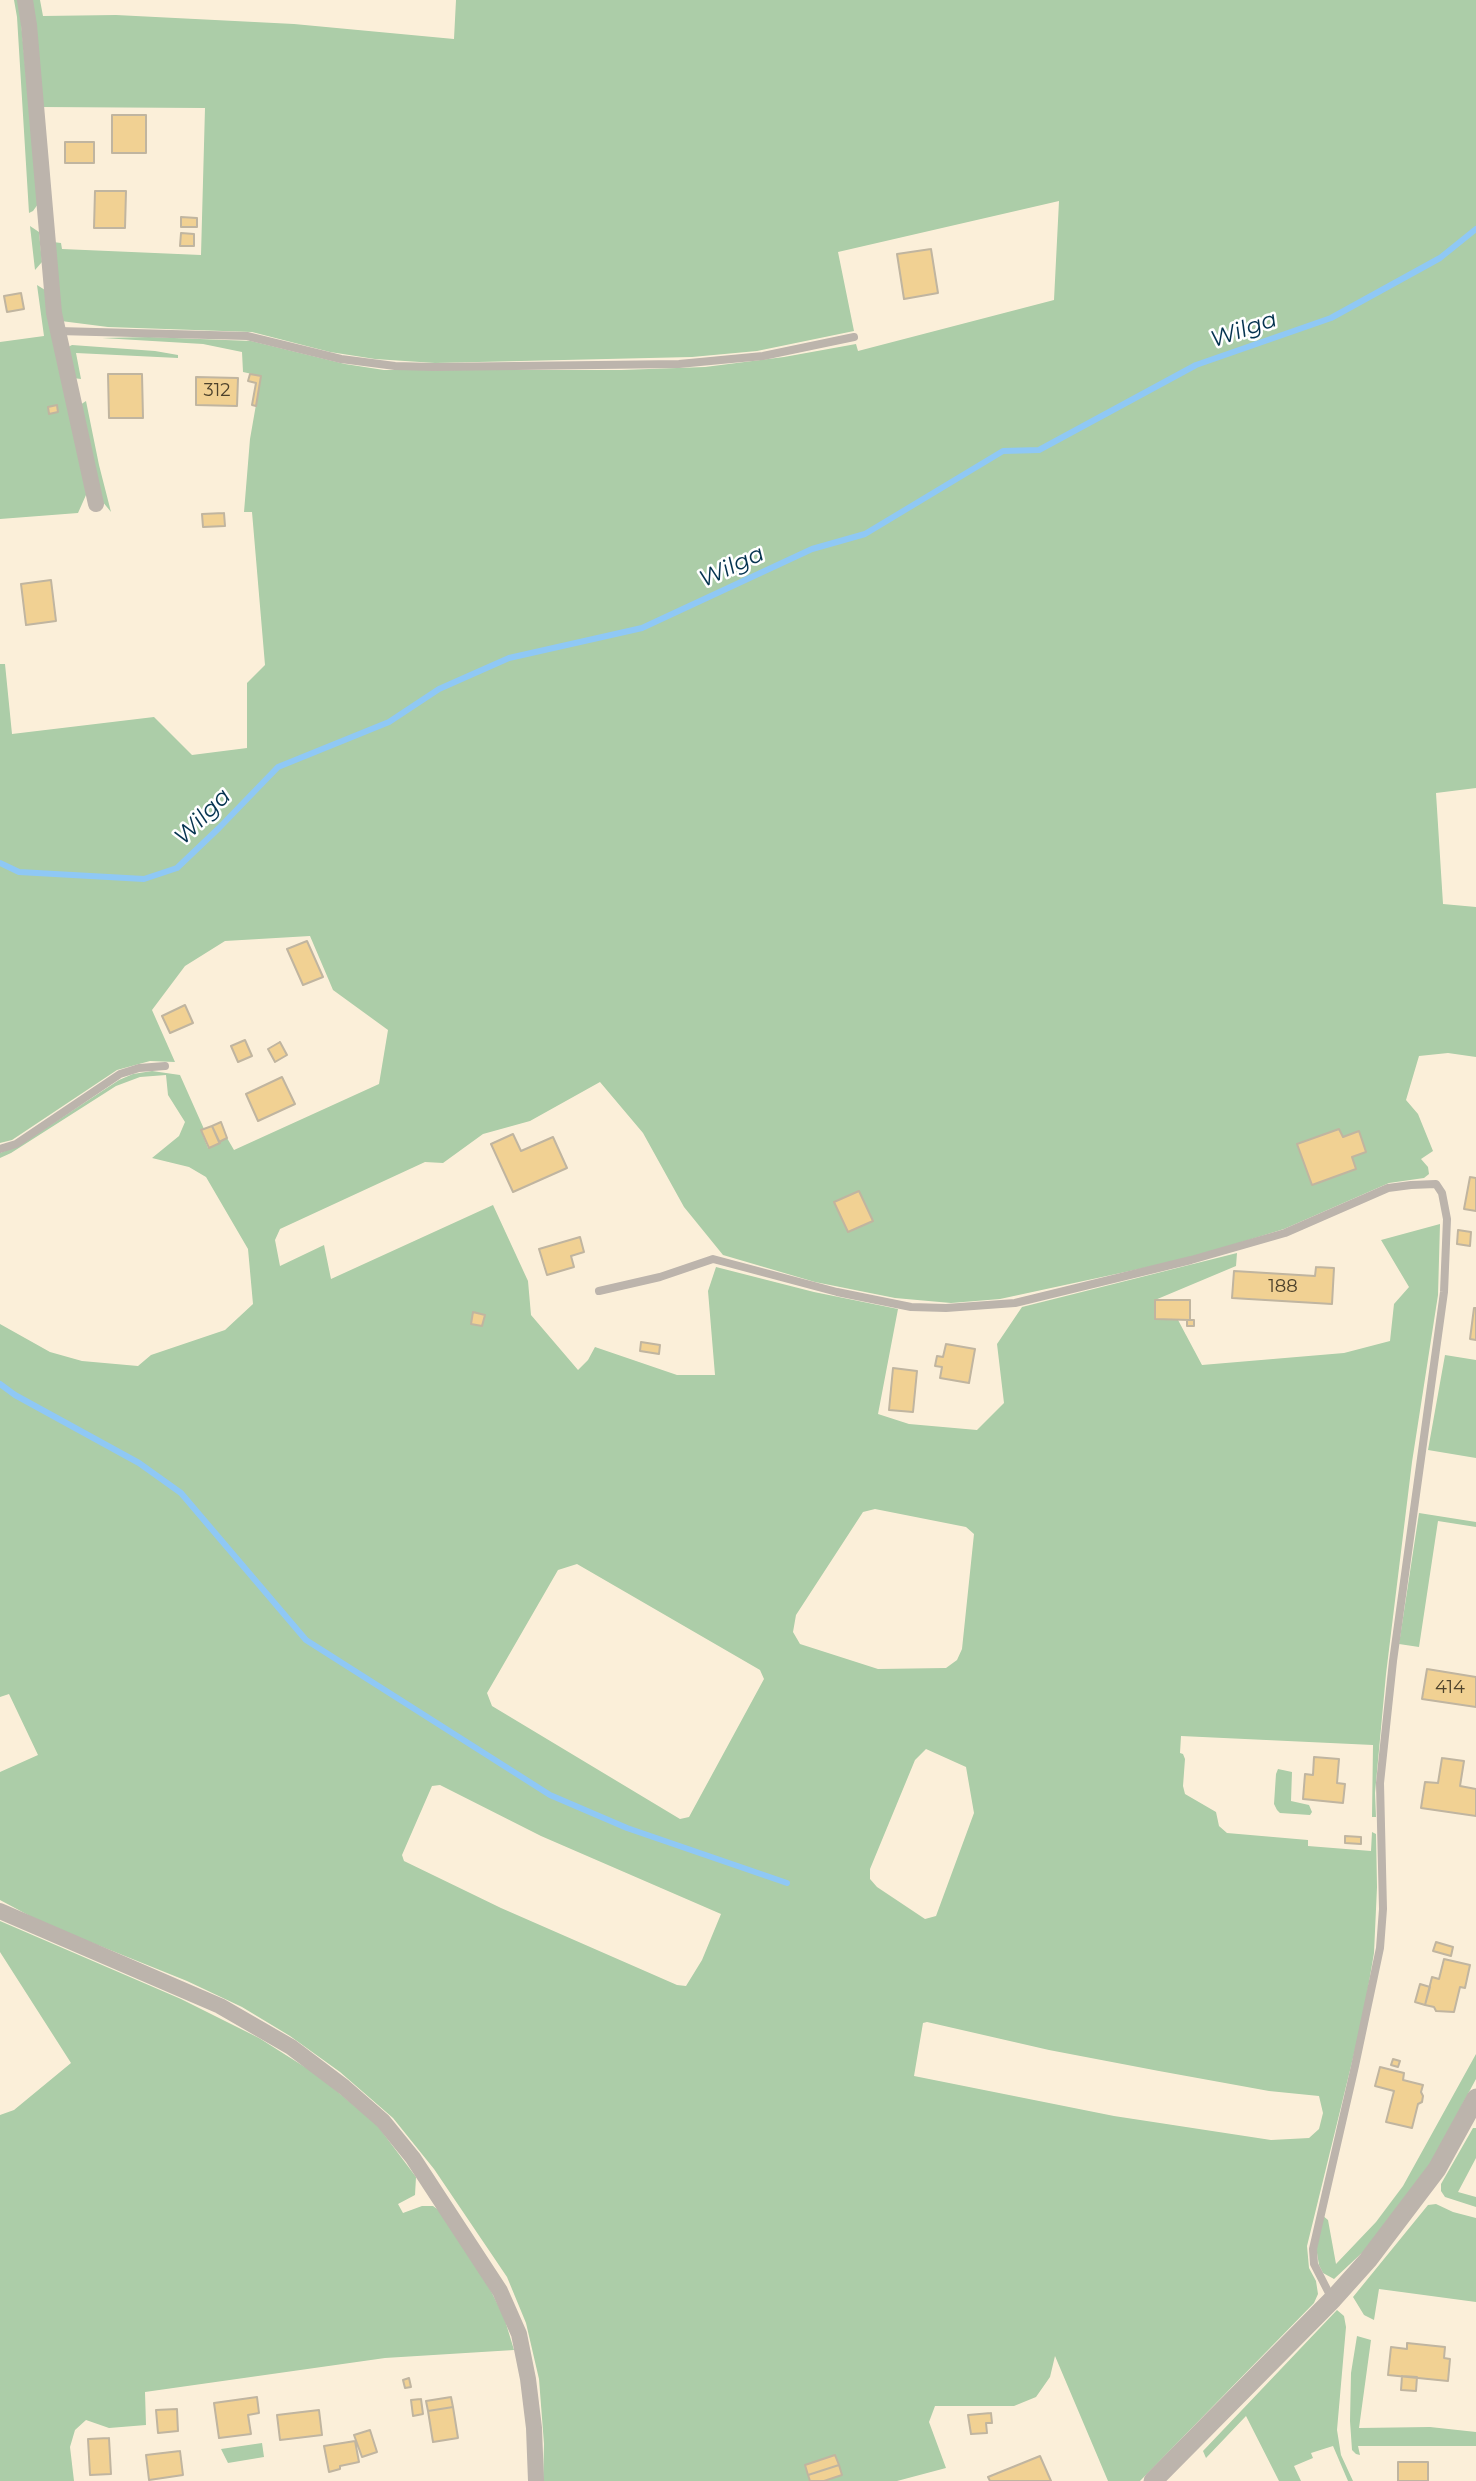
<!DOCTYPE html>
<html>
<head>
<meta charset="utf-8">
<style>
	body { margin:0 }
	canvas { display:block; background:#fbefd9 }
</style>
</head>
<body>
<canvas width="1476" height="2481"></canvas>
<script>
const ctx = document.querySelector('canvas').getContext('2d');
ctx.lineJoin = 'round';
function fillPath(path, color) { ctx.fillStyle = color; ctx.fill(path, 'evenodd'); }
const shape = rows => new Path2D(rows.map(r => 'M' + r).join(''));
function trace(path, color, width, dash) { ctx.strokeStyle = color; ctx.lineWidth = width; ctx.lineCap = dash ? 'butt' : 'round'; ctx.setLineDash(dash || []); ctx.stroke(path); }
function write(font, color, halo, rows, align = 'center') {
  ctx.font = font + ' Montserrat,sans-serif'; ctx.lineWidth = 5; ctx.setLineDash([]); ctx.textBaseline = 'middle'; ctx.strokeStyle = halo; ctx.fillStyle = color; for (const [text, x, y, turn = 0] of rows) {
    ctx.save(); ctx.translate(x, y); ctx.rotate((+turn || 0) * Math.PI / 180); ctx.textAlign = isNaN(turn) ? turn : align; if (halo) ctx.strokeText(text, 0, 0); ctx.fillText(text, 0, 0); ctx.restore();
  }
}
const green = shape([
	[14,0,19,0,38,204,33,211,29,213,17,17],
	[29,0,40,0,43,16,116,15,294,24,454,39,456,0,1476,0,1476,788,1436,793,1443,904,1476,907,1476,1057,1448,1053,1419,1056,1406,1100,1418,1114,1433,1151,1421,1159,1428,1167,1429,1174,1424,1178,1389,1183,1284,1229,1190,1258,1000,1299,951,1303,895,1298,815,1282,723,1255,684,1207,643,1133,600,1082,530,1121,483,1134,443,1163,425,1162,280,1229,275,1240,280,1266,324,1245,331,1279,493,1205,528,1281,531,1315,578,1370,588,1360,595,1347,677,1375,715,1375,708,1291,716,1267,814,1292,898,1309,878,1414,909,1424,977,1430,1004,1403,997,1344,1022,1307,1237,1253,1236,1266,1155,1300,1155,1319,1178,1320,1202,1365,1344,1353,1390,1341,1394,1304,1409,1287,1381,1240,1440,1224,1438,1295,1412,1462,1386,1674,1375,1793,1376,1817,1372,1817,1373,1745,1181,1736,1180,1753,1183,1754,1185,1759,1183,1786,1185,1794,1216,1812,1219,1826,1227,1833,1308,1840,1308,1846,1371,1851,1372,1832,1376,1834,1377,1887,1374,1953,1363,2017,1307,2246,1309,2268,1316,2281,1318,2294,1314,2303,1140,2481,1108,2481,1055,2356,1050,2377,1036,2397,1014,2406,935,2406,929,2422,946,2468,897,2481,543,2481,544,2444,539,2379,526,2323,507,2277,434,2169,393,2118,340,2072,290,2036,242,2007,187,1981,43,1923,0,1900,0,1772,38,1755,9,1694,0,1697,0,1324,50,1352,82,1361,138,1366,151,1355,225,1330,253,1304,248,1249,206,1177,189,1167,152,1158,179,1136,185,1122,168,1095,166,1075,140,1077,116,1086,11,1153,0,1158,0,1153,20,1145,119,1080,133,1074,152,1071,180,1075,204,1129,201,1131,208,1148,227,1138,234,1150,379,1084,388,1030,333,990,310,936,225,941,185,966,152,1010,175,1062,150,1061,117,1070,12,1140,0,1143,0,664,5,664,12,734,154,717,192,755,247,748,247,683,265,665,252,512,244,512,250,439,261,376,243,372,242,352,203,344,102,338,149,337,251,341,345,364,384,370,621,370,705,367,784,357,856,344,858,351,1054,300,1059,201,838,252,854,331,757,351,692,357,435,363,375,359,330,352,252,332,108,327,61,321,53,242,61,243,62,249,201,255,205,108,41,107],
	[875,1509,966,1527,974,1534,962,1649,957,1660,946,1668,878,1669,800,1644,793,1632,796,1615,863,1512],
	[577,1564,760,1670,764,1679,689,1817,680,1819,492,1706,487,1693,558,1570],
	[926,1749,966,1767,974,1813,936,1916,925,1919,877,1887,870,1879,870,1869,915,1760],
	[440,1785,541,1836,721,1914,702,1960,686,1986,677,1985,501,1908,404,1861,402,1855,432,1786],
	[927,2022,1049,2050,1159,2071,1269,2091,1319,2096,1323,2113,1319,2129,1309,2138,1271,2140,1114,2116,914,2076,923,2023],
	[30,226,39,232,42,262,35,270],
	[37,285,45,290,86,484,86,495,78,513,0,519,0,342,44,336],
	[72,345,155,351,178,355,178,358,76,353,81,379,73,378,68,347],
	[86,401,99,465,111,512,102,501,80,405],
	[1445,1355,1476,1360,1476,1458,1428,1450],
	[1419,1513,1476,1522,1476,1527,1438,1521,1419,1647,1399,1644],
	[1278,1769,1292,1772,1291,1801,1309,1805,1312,1812,1310,1815,1280,1813,1277,1810,1274,1804,1276,1774],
	[0,1921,181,1999,259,2038,319,2076,377,2125,416,2177,415,2195,398,2204,403,2213,422,2206,433,2206,440,2211,491,2291,504,2317,514,2350,385,2358,145,2392,146,2425,109,2428,86,2420,75,2430,70,2447,74,2481,0,2481,0,2115,14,2110,71,2063,0,1952],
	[1476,2054,1476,2079,1428,2168,1365,2250,1334,2279,1323,2273,1319,2265,1316,2247,1322,2215,1328,2220,1336,2264,1376,2222,1403,2186],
	[1473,2128,1476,2128,1476,2158,1458,2192,1476,2197,1476,2207,1445,2197,1441,2191,1441,2184],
	[1436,2204,1453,2212,1476,2218,1476,2302,1379,2289,1374,2320,1364,2315,1353,2297,1428,2205],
	[1337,2310,1344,2316,1346,2327,1337,2430,1341,2455,1353,2481,1348,2481,1333,2446,1311,2453,1313,2458,1294,2466,1301,2481,1279,2481,1246,2416,1206,2458,1203,2451],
	[1357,2336,1371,2340,1359,2428,1430,2427,1476,2432,1476,2446,1358,2446,1360,2455,1356,2454,1352,2450,1350,2421,1351,2373],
	[262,2443,264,2457,228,2463,221,2449]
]);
const stream = shape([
	[0,863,19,872,144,879,177,868,219,828,278,767,389,722,439,689,509,658,642,628,812,549,865,534,1003,451,1039,450,1196,365,1331,318,1440,258,1476,229],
	[0,1384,15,1395,139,1463,181,1493,306,1640,550,1795,627,1828,787,1883]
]);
const building = shape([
	[112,115,146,115,146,153,112,153,112,115],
	[65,142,94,142,94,163,65,163,65,142],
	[95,191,126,191,125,228,94,228,95,191],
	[181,217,197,218,197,227,181,227,181,217],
	[181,233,194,234,194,246,180,246,181,233],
	[931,249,938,293,904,299,897,254,931,249],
	[21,293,24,309,7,312,4,296,21,293],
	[108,374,142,374,143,418,109,418,108,374],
	[250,374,261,376,256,406,252,405,256,383,248,381,250,374],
	[196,377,238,378,237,406,196,405,196,377],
	[57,405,58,412,49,414,48,407,57,405],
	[224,513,225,526,203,527,202,514,224,513],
	[51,580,56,621,26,625,21,584,51,580],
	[307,941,323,977,303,985,287,949,307,941],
	[185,1005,193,1023,170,1033,162,1016,185,1005],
	[245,1040,252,1056,238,1062,231,1046,245,1040],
	[280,1042,287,1055,275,1062,268,1049,280,1042],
	[282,1077,295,1104,258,1121,246,1094,282,1077],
	[221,1122,227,1138,219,1142,212,1126,221,1122],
	[212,1126,220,1143,209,1148,201,1130,212,1126],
	[1339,1129,1343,1137,1359,1131,1366,1152,1352,1157,1356,1169,1312,1185,1297,1144,1339,1129],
	[513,1134,521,1151,553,1137,567,1168,513,1192,491,1144,513,1134],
	[1470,1177,1476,1178,1476,1211,1464,1209,1470,1177],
	[859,1191,873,1221,848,1232,834,1202,859,1191],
	[1458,1230,1471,1232,1470,1246,1457,1244,1458,1230],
	[580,1237,584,1252,571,1256,574,1267,547,1275,539,1249,580,1237],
	[1316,1267,1334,1268,1332,1304,1232,1298,1234,1271,1315,1276,1316,1267],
	[1155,1300,1190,1300,1190,1320,1155,1319,1155,1300],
	[1474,1308,1476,1308,1476,1340,1470,1339,1474,1308],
	[473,1312,485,1315,482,1326,471,1324,473,1312],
	[1187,1320,1194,1320,1194,1326,1187,1326,1187,1320],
	[641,1342,660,1345,659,1354,640,1351,641,1342],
	[946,1344,975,1349,969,1383,940,1378,942,1367,935,1366,937,1356,943,1357,946,1344],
	[893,1368,917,1371,913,1412,889,1410,893,1368],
	[1427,1669,1476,1677,1476,1707,1422,1699,1427,1669],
	[1314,1757,1339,1759,1337,1783,1345,1784,1343,1803,1303,1799,1305,1774,1313,1775,1314,1757],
	[1442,1758,1464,1761,1460,1786,1476,1789,1476,1816,1421,1808,1425,1782,1438,1783,1442,1758],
	[1345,1836,1361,1837,1361,1844,1345,1843,1345,1836],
	[1436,1942,1453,1947,1451,1956,1433,1951,1436,1942],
	[1444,1959,1470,1965,1465,1988,1460,1987,1454,2012,1436,2011,1434,2007,1425,2005,1432,1977,1439,1979,1444,1959],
	[1420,1984,1430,1987,1425,2005,1415,2002,1420,1984],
	[1393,2059,1400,2061,1398,2067,1391,2065,1393,2059],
	[1380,2067,1404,2073,1403,2080,1423,2085,1421,2092,1423,2096,1422,2102,1418,2104,1412,2128,1386,2122,1394,2091,1375,2086,1380,2067],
	[1407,2343,1445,2347,1444,2358,1450,2359,1448,2381,1388,2375,1391,2347,1407,2349,1407,2343],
	[1402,2376,1417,2377,1416,2391,1401,2390,1402,2376],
	[409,2378,411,2387,405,2388,403,2380,409,2378],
	[257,2397,259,2413,248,2415,251,2434,219,2438,214,2403,257,2397],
	[451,2397,453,2407,428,2411,426,2401,451,2397],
	[421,2399,423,2414,413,2416,411,2400,421,2399],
	[453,2407,458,2438,433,2442,428,2411,453,2407],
	[177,2409,178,2431,158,2433,156,2410,177,2409],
	[319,2410,322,2435,280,2440,277,2415,319,2410],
	[991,2413,992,2423,986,2423,987,2433,971,2434,968,2415,991,2413],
	[370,2430,377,2452,362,2457,354,2435,370,2430],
	[109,2438,111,2474,90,2475,88,2439,109,2438],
	[355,2441,359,2462,340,2466,340,2469,329,2472,324,2446,355,2441],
	[180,2451,183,2475,149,2480,146,2455,180,2451],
	[835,2455,839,2465,808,2475,805,2465,835,2455],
	[1040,2456,1051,2481,990,2481,988,2477,1040,2456],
	[1398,2462,1428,2462,1428,2481,1398,2481,1398,2462],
	[839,2465,842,2475,824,2481,810,2481,808,2475,839,2465]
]);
const service = shape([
	[58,331,247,336,341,359,395,366,434,367,679,364,763,356,854,337],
	[0,1149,16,1144,120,1074,139,1068,165,1066],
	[599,1291,660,1277,713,1259,837,1292,911,1307,946,1308,1015,1303,1191,1260,1285,1233,1388,1188,1411,1185,1436,1184,1442,1193,1447,1219,1444,1292,1393,1661,1380,1783,1383,1909,1380,1948,1355,2066,1313,2249,1314,2264,1332,2299]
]);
const minor = shape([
	[25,0,29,25,54,313,96,504],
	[0,1911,220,2006,291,2047,344,2087,383,2121,413,2158,500,2291,519,2334,528,2379,534,2428,536,2481]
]);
const tertiary = shape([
	[1153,2481,1333,2299,1368,2260,1437,2169,1476,2098]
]);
const numberNames = [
	["312",217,391],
	["188",1283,1287],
	["414",1450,1688]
];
const waterNames = [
	["Wilga",1244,330,-19],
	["Wilga",732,567,-25],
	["Wilga",203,817,-45]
];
fillPath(green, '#accda8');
trace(stream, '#8fc8f5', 6);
fillPath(building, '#f1d193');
trace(building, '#c0b5a0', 2);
trace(service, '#bcb4ac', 8);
trace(minor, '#bcb4ac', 16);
trace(tertiary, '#bcb4ac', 19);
write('18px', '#4d422c', null, numberNames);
write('italic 23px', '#053350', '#fff', waterNames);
</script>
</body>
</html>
